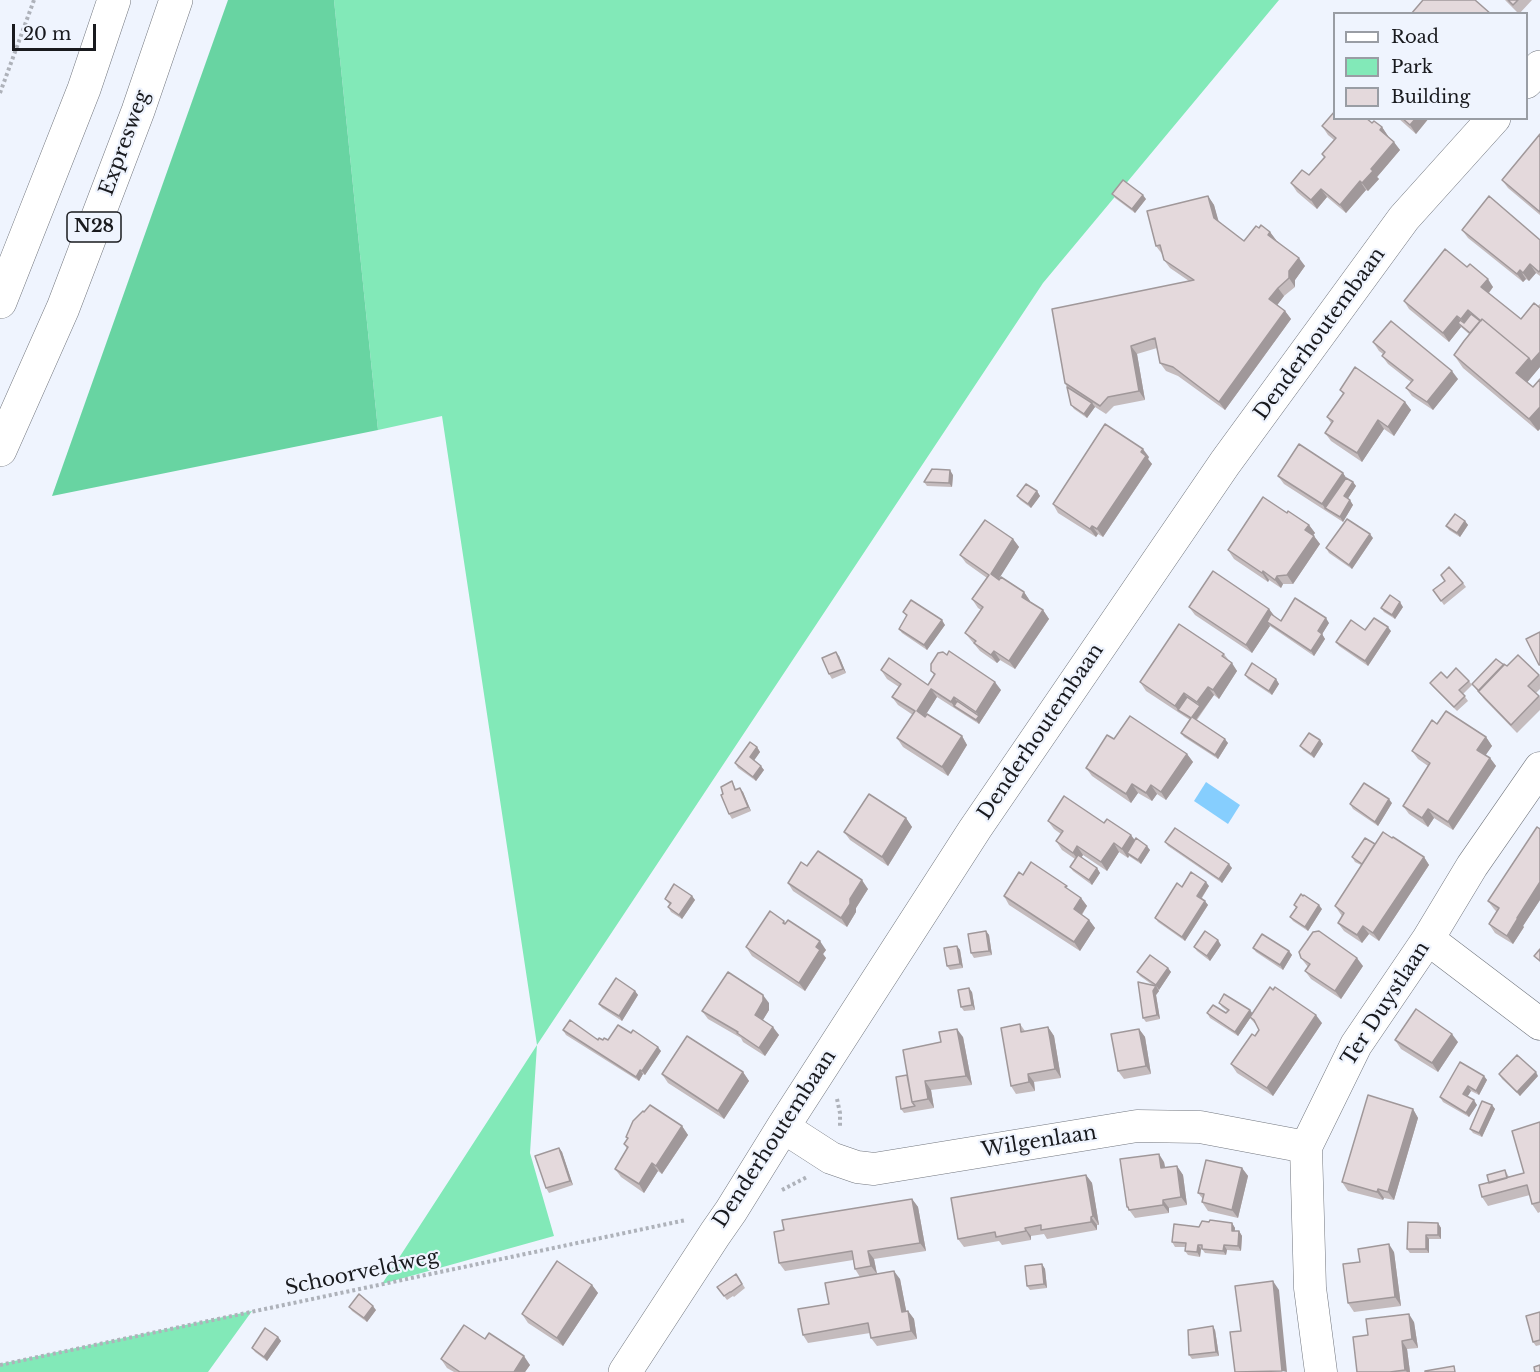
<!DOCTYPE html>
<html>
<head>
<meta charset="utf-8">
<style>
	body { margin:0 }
	#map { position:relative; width:1540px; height:1372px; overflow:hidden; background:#eff4fe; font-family:"Libre Baskerville",serif }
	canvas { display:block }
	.legend { position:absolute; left:1333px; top:12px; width:195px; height:108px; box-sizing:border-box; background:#eff4fe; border:2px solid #999da4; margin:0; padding:8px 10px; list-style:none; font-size:18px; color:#191a1e }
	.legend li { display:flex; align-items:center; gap:12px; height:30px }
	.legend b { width:30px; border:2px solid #999da4 }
	.scale { position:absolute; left:12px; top:24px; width:84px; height:27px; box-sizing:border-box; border:3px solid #191a1e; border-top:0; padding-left:8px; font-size:18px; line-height:21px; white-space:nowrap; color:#191a1e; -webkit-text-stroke:4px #eff4fe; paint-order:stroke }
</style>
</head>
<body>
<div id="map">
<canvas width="1540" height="1372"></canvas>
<ul class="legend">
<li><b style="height:8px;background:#fff"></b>Road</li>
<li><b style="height:16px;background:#82e9b8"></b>Park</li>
<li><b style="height:16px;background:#e4d9dc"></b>Building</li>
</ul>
<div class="scale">20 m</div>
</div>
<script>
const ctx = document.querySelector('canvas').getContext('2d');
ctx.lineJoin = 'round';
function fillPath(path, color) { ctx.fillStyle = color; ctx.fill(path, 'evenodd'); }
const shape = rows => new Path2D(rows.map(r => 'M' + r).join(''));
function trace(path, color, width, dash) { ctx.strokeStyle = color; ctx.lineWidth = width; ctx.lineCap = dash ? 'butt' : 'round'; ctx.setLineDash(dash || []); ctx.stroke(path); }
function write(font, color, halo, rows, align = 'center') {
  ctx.font = font + ' "Libre Baskerville",serif'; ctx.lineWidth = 4.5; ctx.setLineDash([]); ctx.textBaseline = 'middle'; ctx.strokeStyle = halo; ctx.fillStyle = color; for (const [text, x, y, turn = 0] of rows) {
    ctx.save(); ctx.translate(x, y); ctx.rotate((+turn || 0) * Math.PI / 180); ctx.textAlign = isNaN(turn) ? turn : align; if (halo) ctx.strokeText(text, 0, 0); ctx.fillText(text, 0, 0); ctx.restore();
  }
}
const green = shape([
	[334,0,1279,0,1043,283,537,1045,530,1153,554,1236,382,1284,537,1045,442,416,378,430],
	[252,1311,208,1372,0,1372,0,1364]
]);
const forest = shape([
	[228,0,334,0,378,430,52,496]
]);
const water = shape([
	[1206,782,1240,805,1228,824,1194,801]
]);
const path = shape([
	[0,93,34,0],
	[837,1099,840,1113,840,1127],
	[782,1190,807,1177],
	[0,1365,686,1220]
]);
const minor = shape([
	[1428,939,1540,1024],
	[783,1127,831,1158,857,1167,874,1169,1137,1126,1200,1127,1306,1147],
	[1321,1372,1310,1288,1306,1147,1356,1045,1428,939,1472,866,1540,768]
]);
const tertiary = shape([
	[1526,82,1540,67],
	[625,1372,715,1234,731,1211,783,1127,975,829,1225,463,1404,218,1494,118]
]);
const trunk = shape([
	[0,302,84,89,114,0],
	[0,450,63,308,138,111,176,0]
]);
const wall = shape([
	[1505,0,1532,0,1519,14],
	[1335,118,1372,123,1382,127,1388,136,1400,150,1377,177,1379,179,1368,191,1366,190,1346,213,1327,197,1317,209,1297,192,1291,183,1309,175,1324,157,1322,154,1334,140,1328,135,1322,126],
	[1398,118,1429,118,1416,134],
	[1540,134,1540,215,1508,188,1502,180],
	[1112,194,1146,199,1135,213,1115,198],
	[1208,196,1214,205,1218,221,1244,241,1259,228,1270,232,1276,240,1305,266,1295,280,1295,287,1284,296,1277,305,1285,311,1291,319,1225,410,1178,376,1166,371,1160,363,1157,348,1137,354,1145,400,1114,406,1106,414,1095,407,1087,418,1074,409,1071,405,1067,387,1065,383,1189,281,1170,268,1164,260,1162,254,1156,246],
	[1462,230,1540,240,1540,276,1536,273,1529,281,1526,279,1523,282,1468,238],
	[1467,267,1493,287,1489,293,1521,319,1540,304,1540,367,1527,382,1533,387,1540,379,1540,429,1538,431,1463,368,1454,355,1469,334,1461,327,1449,342,1409,309,1404,301],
	[1373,342,1458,379,1433,410,1412,396,1406,388,1411,382,1388,364,1382,356,1383,354,1379,351],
	[1340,390,1405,402,1411,410,1394,436,1384,429,1362,462,1331,441,1325,433,1331,423,1327,417,1343,394],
	[1149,457,1148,459,1152,464,1103,537,1098,534,1096,537,1058,513,1053,504],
	[1343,473,1346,478,1353,482,1356,486,1348,498,1353,505,1343,522,1284,484,1278,476],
	[953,475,952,487,927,486,924,482],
	[1037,491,1040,496,1031,508,1020,500,1017,496],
	[1287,513,1309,525,1315,533,1313,535,1320,544,1293,584,1283,584,1281,588,1269,580,1268,582,1234,559,1228,550],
	[1465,521,1468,525,1460,537,1449,530,1446,526],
	[1373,538,1352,569,1329,553,1326,548],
	[1013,539,1019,547,998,579,1024,592,1030,601,1029,602,1043,610,1049,619,1015,669,1000,660,997,663,980,651,965,633,981,610,978,608,972,599,987,578,966,563,960,555],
	[1463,583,1466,587,1444,605,1433,590],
	[1189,607,1269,609,1275,617,1281,621,1329,623,1322,634,1325,639,1314,656,1270,626,1252,653,1195,615],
	[1403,607,1395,619,1384,612,1381,608],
	[903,612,945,625,927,650,902,633,899,629,907,617],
	[1365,630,1391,631,1368,666,1339,646,1336,642],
	[1224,654,1237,671,1219,699,1214,695,1197,720,1228,743,1218,759,1184,737,1181,733,1190,720,1146,691,1140,682],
	[1518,655,1540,676,1540,689,1536,693,1540,697,1540,710,1517,733,1484,699,1472,684,1504,665,1507,666],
	[839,656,846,673,832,679,829,674],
	[881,670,928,685,934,675,931,671,1001,690,979,724,937,697,925,716,962,736,967,745,948,776,903,747,897,738,913,715,898,705,892,697,899,687,887,679],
	[1245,675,1276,679,1279,684,1272,695,1248,679],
	[1447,678,1469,681,1472,685,1463,694,1468,701,1457,711,1433,687,1430,683],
	[1437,724,1486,737,1492,746,1485,755,1490,758,1496,766,1453,830,1434,818,1428,827,1409,814,1403,806,1428,766,1418,759,1412,751],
	[1114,739,1187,754,1193,762,1166,800,1157,794,1152,801,1138,793,1131,803,1092,776,1086,768],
	[1320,740,1323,744,1314,758,1303,750,1300,746],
	[757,747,760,752,754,760,764,770,756,781,738,768,735,763],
	[732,781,736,789,743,792,751,811,732,819,729,814,723,794],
	[1392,803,1378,826,1353,809,1350,804],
	[906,818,912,827,888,866,850,840,844,832],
	[1048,821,1104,823,1135,840,1150,850,1141,864,1129,856,1128,858,1119,852,1107,871,1083,855,1081,857,1097,868,1100,873,1092,885,1073,871,1070,867,1075,859,1062,850,1056,841,1061,834,1054,829],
	[1540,829,1540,900,1523,926,1524,927,1513,944,1495,933,1489,924,1497,912,1494,909,1488,901],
	[1165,842,1232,868,1222,883,1168,846],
	[1375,844,1424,857,1429,865,1379,941,1369,934,1362,943,1344,931,1338,923,1342,916,1335,906,1361,865,1355,862,1352,857],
	[807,866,868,889,856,908,856,912,847,927,793,891,788,883],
	[1023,875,1070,891,1081,898,1087,906,1082,915,1089,920,1095,928,1080,951,1009,905,1004,896],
	[1209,886,1202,898,1208,905,1185,941,1158,922,1155,918,1182,887],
	[692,896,695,900,682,919,671,912,668,907,670,905,665,899],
	[1294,905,1322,909,1308,931,1293,921,1290,917,1296,908],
	[784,921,786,923,826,950,823,954,826,958,805,991,752,956,746,947],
	[986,931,989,935,992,955,974,958,971,953],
	[1221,945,1210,961,1197,951,1194,947],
	[957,946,960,950,963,968,950,970,947,966],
	[1253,948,1289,951,1292,955,1283,970,1256,952],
	[1301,958,1363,966,1341,999,1311,979,1305,971,1308,967],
	[1168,968,1171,972,1159,990,1158,989,1159,991,1156,995,1160,1019,1146,1022,1143,1018,1154,986,1140,976,1137,972],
	[635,991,638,995,622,1021,602,1008,599,1004],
	[972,992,975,1010,964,1011,961,1007],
	[769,1003,769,1010,763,1020,779,1035,765,1056,743,1042,741,1038,708,1019,702,1011],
	[1219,1003,1250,1010,1252,1014,1322,1023,1273,1096,1237,1073,1231,1064,1255,1036,1259,1030,1258,1027,1250,1018,1238,1036,1210,1018,1207,1013,1226,1013,1227,1011,1222,1007],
	[1020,1024,1025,1031,1048,1027,1054,1036,1061,1078,1034,1082,1035,1091,1016,1094,1011,1086],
	[1139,1029,1145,1037,1151,1074,1124,1079,1118,1071],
	[563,1030,603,1040,608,1040,631,1033,661,1051,645,1075,643,1074,639,1081,566,1035],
	[963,1037,972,1085,931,1090,934,1108,904,1113,901,1109,907,1075,941,1042],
	[1395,1040,1458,1042,1438,1072,1401,1049],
	[743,1072,749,1081,724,1119,668,1083,662,1074],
	[1499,1074,1538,1076,1520,1096,1502,1079],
	[1484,1076,1487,1080,1479,1095,1471,1091,1467,1097,1477,1105,1469,1117,1443,1102,1440,1097],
	[1492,1105,1495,1109,1482,1137,1473,1133,1470,1129],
	[1413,1109,1418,1118,1394,1200,1384,1198,1383,1200,1348,1191,1342,1182],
	[1540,1122,1540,1212,1538,1213,1532,1204,1530,1195,1488,1206,1482,1197,1489,1183,1505,1170,1509,1177,1524,1173],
	[682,1126,688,1135,662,1174,658,1171,644,1193,621,1177,615,1169,627,1149,624,1144,628,1139,626,1137],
	[559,1148,562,1152,573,1185,549,1193,546,1188],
	[1164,1162,1165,1168,1177,1166,1183,1175,1187,1205,1169,1208,1169,1213,1135,1218,1127,1207],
	[1242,1168,1248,1176,1238,1218,1208,1211,1202,1202,1203,1199,1198,1193],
	[1086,1175,1092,1183,1099,1225,1097,1225,1097,1230,1047,1239,1044,1234,1031,1236,1031,1240,1002,1245,999,1241,964,1247,958,1239],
	[912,1199,918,1207,926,1251,874,1259,877,1274,900,1279,906,1311,908,1311,914,1319,917,1339,877,1346,871,1338,870,1333,808,1343,803,1335,829,1304,860,1277,855,1269,853,1260,785,1271,779,1263,784,1230],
	[1209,1222,1232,1223,1235,1228,1235,1231,1239,1231,1242,1236,1241,1251,1227,1250,1226,1255,1205,1253,1202,1249,1201,1249,1200,1257,1188,1255,1185,1251,1185,1247,1175,1247,1172,1242],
	[1438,1223,1441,1228,1441,1239,1429,1239,1429,1253,1410,1253,1407,1249],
	[1394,1252,1401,1306,1354,1312,1348,1303,1360,1262],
	[1042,1264,1045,1269,1047,1288,1030,1290,1027,1286],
	[736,1274,745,1288,734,1297,733,1296,727,1300,717,1287],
	[592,1285,598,1293,563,1346,528,1323,522,1314],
	[349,1307,376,1310,367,1322,352,1311],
	[1540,1312,1540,1345,1536,1346,1533,1342],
	[1414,1322,1418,1348,1407,1349,1410,1372,1357,1372,1368,1335],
	[1215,1330,1219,1356,1192,1359,1189,1355],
	[278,1337,281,1341,267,1361,255,1352,252,1348],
	[485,1339,530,1365,525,1372,454,1372,447,1368,441,1359]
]);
const shadedWall = shape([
	[1416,118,1429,118,1416,134,1410,125],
	[1382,127,1388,136,1386,139,1380,130],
	[1394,142,1400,150,1377,177,1379,179,1368,191,1362,183,1371,169],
	[1360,181,1366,190,1346,213,1340,205],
	[1321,189,1327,197,1317,209,1311,200],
	[1143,195,1146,199,1135,213,1132,209],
	[1208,196,1214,205,1220,226,1214,218],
	[1270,232,1276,240,1274,243,1268,235],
	[1299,258,1305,266,1295,280,1295,287,1289,278,1289,271],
	[1530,264,1536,273,1529,281,1523,273],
	[1520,270,1526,279,1523,282,1517,274],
	[1488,279,1493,287,1487,295,1481,287],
	[1278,288,1284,296,1275,308,1269,299],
	[1468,310,1474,318,1467,327,1461,319],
	[1285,311,1291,319,1225,410,1219,402],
	[1457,316,1463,324,1458,323,1461,327,1449,342,1443,333],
	[1131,346,1137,354,1145,400,1139,391],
	[1540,352,1540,367,1525,385,1516,373,1529,358],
	[1452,371,1458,379,1433,410,1427,402],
	[1405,402,1411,410,1394,436,1388,427],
	[1092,403,1095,407,1087,418,1084,414],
	[1540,407,1540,429,1538,431,1529,419],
	[1378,420,1384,429,1362,462,1357,453],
	[1143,449,1149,457,1148,459,1152,464,1103,537,1097,529],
	[950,470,953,475,952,487,949,483],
	[1343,473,1349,482,1325,508,1322,504],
	[1353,482,1356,486,1347,500,1344,496],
	[1037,491,1040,496,1031,508,1028,504],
	[1350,500,1353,505,1343,522,1340,517],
	[1465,521,1468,525,1460,537,1457,533],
	[1309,525,1315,533,1311,538,1305,530],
	[1092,526,1098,534,1096,537,1090,529],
	[1370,534,1373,538,1352,569,1349,565],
	[1314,536,1320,544,1293,584,1287,575],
	[1013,539,1019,547,997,582,991,574],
	[1263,571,1269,580,1268,582,1262,573],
	[1277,576,1283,584,1281,588,1275,580],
	[1024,592,1030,601,1028,605,1022,597],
	[1400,602,1403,607,1395,619,1392,615],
	[1269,609,1275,617,1267,622,1270,626,1252,653,1246,645],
	[1043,610,1049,619,1015,669,1009,661],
	[1326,618,1329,623,1321,636,1318,631],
	[942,620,945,625,927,650,924,645],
	[1388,627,1391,631,1368,666,1365,661],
	[1322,634,1325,639,1314,656,1311,651],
	[994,651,1000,660,997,663,991,655],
	[836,652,839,656,846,673,843,669],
	[1232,663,1237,671,1219,699,1213,690],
	[1276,679,1279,684,1272,695,1269,691],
	[995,682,1001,690,979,724,976,720,979,716,976,712],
	[1208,687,1214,695,1195,721,1192,717,1200,706,1197,702],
	[931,689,937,697,923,719,917,711],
	[1184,693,1190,701,1178,710,1175,706],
	[954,697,960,706,954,706,951,702],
	[962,736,967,745,948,776,942,767],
	[1486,737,1492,746,1483,759,1477,750],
	[1225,739,1228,743,1218,759,1215,755],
	[1320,740,1323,744,1314,758,1311,754],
	[757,747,760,752,753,762,750,757],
	[1187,754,1193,762,1166,800,1161,792],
	[1490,758,1496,766,1453,830,1448,822],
	[761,766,764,770,756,781,753,777],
	[1132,784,1138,793,1131,803,1126,794],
	[1151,785,1157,794,1152,801,1146,793],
	[740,788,743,792,751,811,748,807],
	[1389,799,1392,803,1378,826,1375,822],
	[1428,809,1434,818,1428,827,1422,818],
	[906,818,912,827,888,866,882,857],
	[1131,835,1137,843,1127,853,1129,856,1128,858,1122,849],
	[1114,843,1119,852,1107,871,1101,862],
	[1077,846,1083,855,1079,861,1073,853],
	[1147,846,1150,850,1141,864,1138,860],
	[1424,857,1429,865,1379,941,1373,933],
	[1229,864,1232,868,1222,883,1219,879],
	[1097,868,1100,873,1092,885,1089,880],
	[862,880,868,889,856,908,856,912,847,927,841,918,850,899],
	[1206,882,1209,886,1200,900,1197,896],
	[1540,882,1540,900,1523,926,1524,927,1513,944,1507,936,1517,918],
	[692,896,695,900,682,919,679,915],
	[1081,898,1087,906,1079,918,1074,909],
	[1205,901,1208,905,1185,941,1182,937],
	[1319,905,1322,909,1308,931,1305,927],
	[1089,920,1095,928,1080,951,1074,942],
	[1363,926,1369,934,1362,943,1357,935],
	[986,931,989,935,992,955,989,951],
	[1218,940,1221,945,1210,961,1207,956],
	[820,941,826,950,823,954,826,958,805,991,799,983,816,947],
	[957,946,960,950,963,968,960,964],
	[1289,951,1292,955,1283,970,1280,965],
	[1357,958,1363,966,1341,999,1335,991],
	[1168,968,1171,972,1159,990,1156,985],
	[1156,986,1159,991,1156,995,1160,1019,1157,1015,1153,991],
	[969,988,972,992,975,1010,972,1005],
	[635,991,638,995,622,1021,619,1016],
	[763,995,769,1003,769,1010,761,1023,755,1015],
	[1250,1010,1253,1014,1238,1036,1235,1032],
	[1316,1015,1322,1023,1273,1096,1267,1088],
	[773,1027,779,1035,765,1056,759,1048],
	[1048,1027,1054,1036,1061,1078,1055,1069],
	[957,1029,963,1037,972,1085,966,1076],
	[1139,1029,1145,1037,1151,1074,1146,1066],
	[1452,1034,1458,1042,1438,1072,1432,1063],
	[658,1047,661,1051,645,1075,642,1071],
	[640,1070,643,1074,639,1081,636,1077],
	[743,1072,749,1081,724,1119,718,1111],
	[1536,1072,1538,1076,1520,1096,1517,1092],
	[1028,1074,1034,1082,1035,1091,1029,1082],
	[1484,1076,1487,1080,1479,1095,1476,1091],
	[925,1081,931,1090,934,1108,928,1099],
	[1468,1086,1471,1091,1466,1099,1463,1094],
	[1474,1100,1477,1105,1469,1117,1466,1113],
	[1492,1105,1495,1109,1482,1137,1479,1133],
	[1413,1109,1418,1118,1394,1200,1388,1192],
	[682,1126,688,1135,662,1174,656,1166],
	[559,1148,562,1152,573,1185,570,1181],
	[1159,1154,1164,1162,1167,1177,1161,1168],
	[652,1163,658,1171,644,1193,639,1184],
	[1177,1166,1183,1175,1187,1205,1181,1197],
	[1242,1168,1248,1176,1238,1218,1232,1210],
	[1086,1175,1092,1183,1099,1225,1093,1216],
	[1378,1189,1384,1198,1383,1200,1377,1192],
	[912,1199,918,1207,926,1251,920,1243],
	[1163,1200,1169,1208,1169,1213,1163,1205],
	[1091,1217,1097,1225,1097,1230,1091,1222],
	[1232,1223,1235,1228,1234,1235,1232,1231],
	[1438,1223,1441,1228,1441,1239,1438,1235],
	[1025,1228,1031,1236,1031,1240,1026,1231],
	[1239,1231,1242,1236,1241,1251,1238,1246],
	[1426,1235,1429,1239,1429,1253,1426,1249],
	[1389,1244,1394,1252,1401,1306,1395,1297],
	[1198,1245,1201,1249,1200,1257,1197,1252],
	[1224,1245,1227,1250,1226,1255,1223,1251],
	[868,1251,874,1259,877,1274,871,1266],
	[1042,1264,1045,1269,1047,1288,1044,1284],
	[894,1271,900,1279,908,1320,902,1312],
	[1273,1281,1279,1290,1287,1372,1282,1371],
	[592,1285,598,1293,563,1346,557,1338],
	[373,1306,376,1310,367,1322,364,1318],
	[908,1311,914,1319,917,1339,911,1331],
	[1409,1314,1414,1322,1418,1348,1412,1339],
	[1213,1326,1215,1330,1219,1356,1216,1352],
	[278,1337,281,1341,267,1361,264,1357],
	[1402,1341,1407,1349,1410,1372,1407,1372,1405,1370],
	[524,1356,530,1365,525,1372,514,1372]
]);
const building = shape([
	[1423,0,1475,0,1491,14,1411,14,1423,0],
	[1508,0,1518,0,1513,5,1508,0],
	[1335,111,1335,118,1366,118,1372,123,1374,121,1382,127,1380,130,1394,142,1371,169,1373,171,1362,183,1360,181,1340,205,1321,189,1311,200,1291,183,1302,170,1309,175,1325,157,1322,154,1336,138,1322,126,1335,111],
	[1402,118,1416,118,1410,125,1402,118],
	[1540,134,1540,212,1502,180,1540,134],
	[1123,180,1143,195,1132,209,1112,194,1123,180],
	[1208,196,1214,218,1244,241,1256,226,1259,228,1261,225,1270,232,1268,235,1299,258,1289,271,1289,278,1278,288,1269,299,1285,311,1219,402,1173,367,1160,363,1155,338,1131,346,1139,391,1108,397,1100,406,1065,383,1052,309,1194,280,1164,260,1160,245,1156,246,1147,211,1208,196],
	[1489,196,1540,240,1540,270,1539,272,1530,264,1523,273,1520,270,1517,274,1462,230,1489,196],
	[1445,249,1467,267,1470,264,1488,279,1481,287,1521,319,1534,303,1540,308,1540,352,1531,362,1529,358,1482,319,1481,321,1468,310,1461,319,1457,316,1443,333,1404,301,1445,249],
	[1471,314,1480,321,1470,333,1458,323,1460,320,1464,323,1471,314],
	[1482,319,1529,358,1516,373,1533,387,1540,379,1540,407,1529,419,1454,355,1464,341,1482,319],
	[1391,321,1452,371,1427,402,1406,388,1413,380,1382,356,1385,352,1373,342,1391,321],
	[1355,367,1405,402,1388,427,1378,420,1357,453,1325,433,1333,421,1327,417,1344,393,1340,390,1355,367],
	[1067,387,1092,403,1084,414,1071,405,1067,387],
	[1105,424,1143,449,1141,452,1146,456,1097,529,1092,526,1090,529,1053,504,1105,424],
	[1299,444,1343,473,1322,504,1278,476,1299,444],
	[932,469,950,470,949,483,924,482,932,469],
	[1346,478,1353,482,1344,496,1350,500,1340,517,1325,508,1346,478],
	[1026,484,1037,491,1028,504,1017,496,1026,484],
	[1263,497,1287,513,1288,511,1309,525,1305,530,1314,536,1287,575,1277,576,1275,580,1263,571,1262,573,1228,550,1263,497],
	[1455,514,1465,521,1457,533,1446,526,1455,514],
	[1347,519,1370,534,1349,565,1326,548,1347,519],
	[985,520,1013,539,991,574,999,580,1001,577,1024,592,1022,597,1043,610,1009,661,994,651,991,655,974,643,976,641,965,633,983,607,972,599,989,575,960,555,985,520],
	[1449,567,1463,583,1441,601,1433,590,1445,581,1441,575,1449,567],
	[1213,571,1269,609,1246,645,1189,607,1213,571],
	[1390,595,1400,602,1392,615,1381,608,1390,595],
	[1295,598,1326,618,1318,631,1322,634,1311,651,1267,622,1271,614,1281,621,1295,598],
	[911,600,942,620,924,645,899,629,907,615,903,612,911,600],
	[1374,618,1388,627,1365,661,1336,642,1351,620,1365,630,1374,618],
	[1179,624,1224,654,1222,656,1232,663,1213,690,1208,687,1197,702,1184,693,1175,706,1140,682,1179,624],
	[1540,632,1540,665,1539,665,1526,639,1540,632],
	[949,651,995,682,976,712,954,697,951,702,931,689,917,711,925,717,927,714,962,736,942,767,897,738,915,711,892,697,901,684,881,670,889,658,928,685,935,674,931,671,931,664,938,653,943,652,947,655,949,651],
	[836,652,843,669,829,674,822,658,836,652],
	[1518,655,1539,675,1528,686,1539,696,1511,725,1478,691,1504,664,1507,666,1518,655],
	[1496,659,1504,665,1479,691,1472,684,1496,659],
	[1252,663,1276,679,1269,691,1245,675,1252,663],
	[1456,668,1469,681,1459,690,1465,696,1454,707,1430,683,1441,672,1447,678,1456,668],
	[1187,697,1200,706,1192,717,1225,739,1215,755,1181,733,1191,718,1178,710,1187,697],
	[957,701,979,716,976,720,954,706,957,701],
	[1446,711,1486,737,1477,750,1490,758,1448,822,1428,809,1422,818,1403,806,1430,763,1412,751,1432,720,1437,724,1446,711],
	[1130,716,1187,754,1161,792,1151,785,1146,793,1132,784,1126,794,1086,768,1107,735,1114,739,1130,716],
	[1309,733,1320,740,1311,754,1300,746,1309,733],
	[750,742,757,747,750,757,761,766,753,777,735,763,750,742],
	[732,781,735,790,740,788,748,807,729,814,721,795,723,794,721,787,732,781],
	[1364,783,1389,799,1375,822,1350,804,1364,783],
	[869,794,906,818,882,857,844,832,869,794],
	[1064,796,1104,823,1107,819,1131,835,1122,849,1114,843,1101,862,1077,846,1073,853,1056,841,1063,831,1048,821,1064,796],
	[1537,827,1540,829,1540,882,1517,918,1518,918,1507,936,1489,924,1499,908,1488,901,1537,827],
	[1175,828,1229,864,1219,879,1165,842,1175,828],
	[1383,832,1392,838,1393,837,1424,857,1373,933,1363,926,1357,935,1338,923,1344,913,1335,906,1383,832],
	[1136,838,1147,846,1138,860,1127,853,1136,838],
	[1365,838,1375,844,1362,864,1352,857,1365,838],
	[818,851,862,880,850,899,850,904,841,918,788,883,801,862,807,866,818,851],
	[1078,855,1097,868,1089,880,1070,867,1078,855],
	[1031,862,1067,886,1065,887,1081,898,1074,909,1089,920,1074,942,1004,896,1019,872,1023,875,1031,862],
	[1191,872,1206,882,1197,896,1205,901,1182,937,1155,918,1177,883,1182,887,1191,872],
	[674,884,692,896,679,915,668,907,671,903,665,899,674,884],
	[1301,894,1303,896,1304,895,1319,905,1305,927,1290,917,1297,907,1294,905,1301,894],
	[770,911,784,921,783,923,785,924,788,920,820,941,816,947,820,950,799,983,746,947,770,911],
	[986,931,989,951,971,953,968,934,986,931],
	[1205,931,1218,940,1207,956,1194,947,1205,931],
	[1319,931,1357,958,1335,991,1305,971,1310,964,1301,958,1299,952,1313,932,1319,931],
	[1262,934,1289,951,1280,965,1253,948,1262,934],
	[957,946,960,964,947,966,944,948,957,946],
	[1540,949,1540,961,1534,956,1540,949],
	[1150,955,1168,968,1156,985,1137,972,1150,955],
	[728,972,763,995,763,1001,755,1015,773,1027,759,1048,737,1033,738,1032,702,1011,728,972],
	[616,978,635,991,619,1016,599,1004,616,978],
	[1138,982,1156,986,1153,991,1157,1015,1143,1018,1138,982],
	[1270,987,1273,990,1275,987,1316,1015,1267,1088,1231,1064,1252,1034,1255,1036,1259,1030,1254,1020,1250,1017,1270,987],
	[969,988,972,1005,961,1007,958,990,969,988],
	[1224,994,1250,1010,1235,1032,1207,1013,1213,1005,1226,1013,1229,1010,1219,1003,1224,994],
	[1416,1009,1452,1034,1432,1063,1395,1040,1416,1009],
	[570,1020,598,1040,599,1038,603,1040,604,1038,608,1040,618,1025,631,1033,633,1030,658,1047,642,1071,640,1070,636,1077,563,1030,570,1020],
	[1020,1024,1021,1032,1048,1027,1055,1069,1028,1074,1029,1082,1011,1086,1001,1028,1020,1024],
	[957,1029,966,1076,925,1081,928,1099,912,1102,903,1050,941,1042,939,1032,957,1029],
	[1139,1029,1146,1066,1118,1071,1111,1034,1139,1029],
	[687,1036,743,1072,718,1111,662,1074,687,1036],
	[1517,1055,1536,1072,1517,1092,1499,1074,1517,1055],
	[1460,1062,1484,1076,1476,1091,1468,1086,1463,1094,1474,1100,1466,1113,1440,1097,1460,1062],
	[907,1075,912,1102,915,1106,901,1109,896,1077,907,1075],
	[1368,1095,1413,1109,1388,1192,1378,1189,1377,1192,1342,1182,1368,1095],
	[1482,1101,1492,1105,1479,1133,1470,1129,1482,1101],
	[650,1105,682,1126,656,1166,652,1163,639,1184,615,1169,628,1147,624,1144,628,1138,626,1137,633,1121,643,1111,644,1112,650,1105],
	[1540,1122,1540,1202,1532,1204,1527,1185,1482,1197,1479,1185,1524,1173,1512,1131,1540,1122],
	[559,1148,570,1181,546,1188,535,1156,559,1148],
	[1159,1154,1161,1168,1177,1166,1181,1197,1163,1200,1163,1205,1129,1210,1128,1207,1127,1207,1120,1159,1159,1154],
	[1206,1160,1242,1168,1232,1210,1202,1202,1204,1194,1198,1193,1206,1160],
	[1505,1170,1507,1178,1489,1183,1487,1175,1505,1170],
	[1086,1175,1093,1216,1091,1217,1091,1222,1041,1230,1041,1225,1025,1228,1026,1231,996,1237,995,1232,958,1239,951,1198,1086,1175],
	[912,1199,920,1243,868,1251,871,1266,855,1269,852,1251,779,1263,774,1232,784,1230,782,1220,912,1199],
	[1210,1220,1232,1223,1232,1231,1239,1231,1238,1246,1224,1245,1223,1251,1202,1249,1202,1245,1198,1245,1197,1252,1185,1251,1186,1243,1172,1242,1174,1224,1199,1227,1202,1221,1209,1222,1210,1220],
	[1408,1222,1438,1223,1438,1235,1426,1235,1426,1249,1407,1249,1408,1222],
	[1389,1244,1395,1297,1348,1303,1343,1264,1360,1262,1358,1249,1389,1244],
	[557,1261,592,1285,557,1338,522,1314,557,1261],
	[1042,1264,1044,1284,1027,1286,1025,1266,1042,1264],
	[894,1271,902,1312,908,1311,911,1331,871,1338,868,1323,803,1335,798,1309,829,1304,825,1283,894,1271],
	[736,1274,742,1284,731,1292,730,1292,724,1296,717,1287,736,1274],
	[1273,1281,1282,1371,1235,1372,1230,1332,1241,1331,1235,1286,1273,1281],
	[359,1294,373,1306,364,1318,349,1307,359,1294],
	[1540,1312,1540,1340,1533,1342,1526,1316,1540,1312],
	[1409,1314,1412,1339,1402,1341,1405,1370,1390,1372,1357,1372,1353,1337,1368,1335,1366,1319,1409,1314],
	[464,1325,485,1339,489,1333,524,1356,514,1372,460,1372,441,1359,464,1325],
	[1213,1326,1216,1352,1189,1355,1188,1330,1213,1326],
	[265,1328,278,1337,264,1357,252,1348,265,1328],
	[1540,1365,1540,1372,1535,1372,1534,1367,1540,1365],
	[1454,1366,1455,1372,1425,1372,1425,1371,1454,1366]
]);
const shields = [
	[94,227,54]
];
const shieldNames = [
	["N28",94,227]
];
const streetNames = [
	["Expresweg",125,143,-70],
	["Denderhoutembaan",1320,334,-54],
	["Denderhoutembaan",1041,732,-56],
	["Ter Duystlaan",1386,1004,-57],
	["Denderhoutembaan",775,1139,-57],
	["Wilgenlaan",1039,1142,-9],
	["Schoorveldweg",362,1273,-12]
];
fillPath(green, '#82e9b8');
fillPath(forest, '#68d4a2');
fillPath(water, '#86cefe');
trace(minor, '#73777f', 33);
trace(tertiary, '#73777f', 34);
trace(trunk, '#73777f', 34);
trace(path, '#aeb2ba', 4, [3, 3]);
trace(minor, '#fff', 32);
trace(tertiary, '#fff', 33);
trace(trunk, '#fff', 33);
fillPath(wall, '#c4bbbd');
fillPath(shadedWall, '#a0989a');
fillPath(building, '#e4d9dc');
trace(building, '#a0989a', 1.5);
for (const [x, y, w] of shields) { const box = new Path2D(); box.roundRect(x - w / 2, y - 15, w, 30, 4.5); ctx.fillStyle = '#eff4fe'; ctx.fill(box); trace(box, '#191a1e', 1.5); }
write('bold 18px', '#191a1e', null, shieldNames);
write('20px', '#191a1e', '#eff4fe', streetNames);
</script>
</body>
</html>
